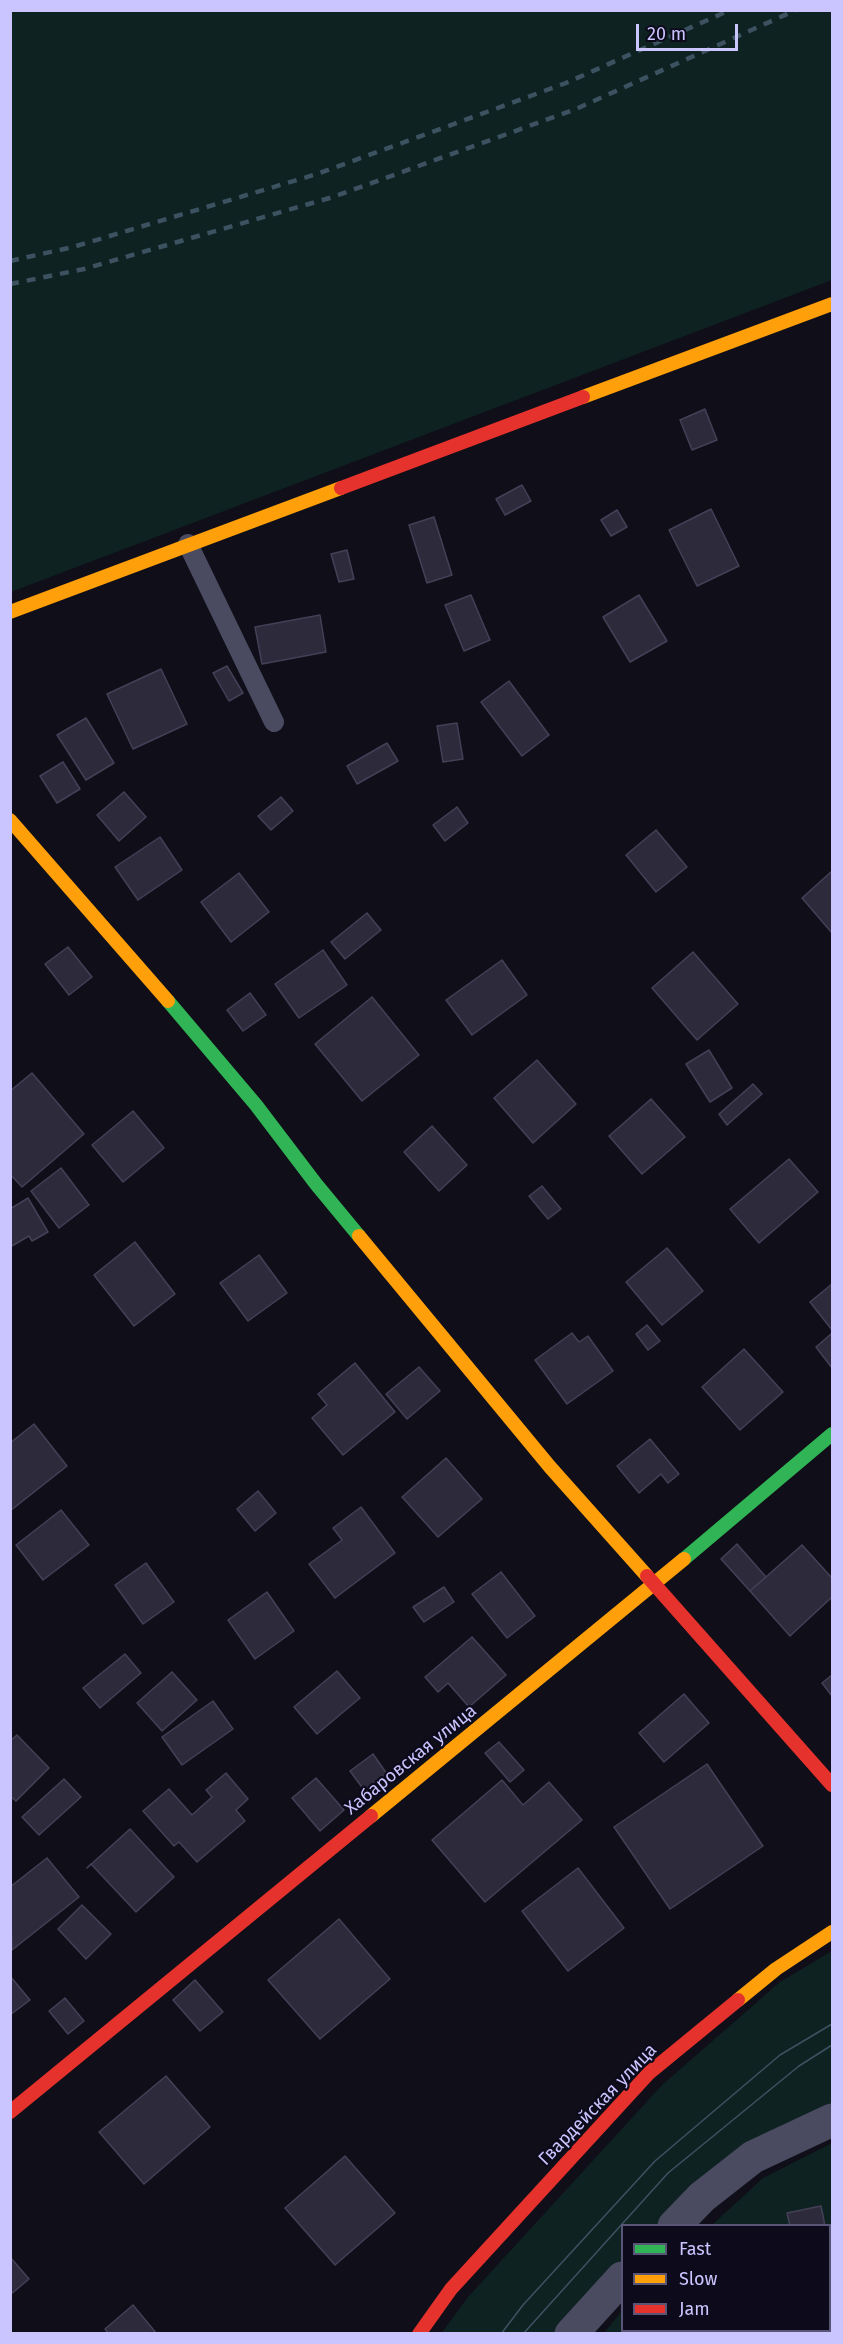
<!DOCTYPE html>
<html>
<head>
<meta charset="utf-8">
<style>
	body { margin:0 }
	#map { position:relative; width:843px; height:2344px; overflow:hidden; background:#100e18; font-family:"Fira Sans",sans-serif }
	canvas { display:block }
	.frame { position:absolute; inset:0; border:12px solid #cac5ff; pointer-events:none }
	.legend { position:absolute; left:621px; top:2224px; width:210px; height:108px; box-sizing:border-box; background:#0d0b1b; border:2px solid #595576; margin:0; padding:8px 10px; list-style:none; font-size:18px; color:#cac5ff }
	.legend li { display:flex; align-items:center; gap:12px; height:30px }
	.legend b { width:30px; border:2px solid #595576 }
	.scale { position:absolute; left:636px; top:24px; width:102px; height:27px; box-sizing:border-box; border:3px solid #cac5ff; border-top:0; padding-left:8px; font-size:18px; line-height:21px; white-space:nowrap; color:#cac5ff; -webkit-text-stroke:4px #0d0b1b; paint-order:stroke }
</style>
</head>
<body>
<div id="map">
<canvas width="843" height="2344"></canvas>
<div class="frame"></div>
<ul class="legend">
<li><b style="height:8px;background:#30b455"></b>Fast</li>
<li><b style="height:8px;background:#ff9f0a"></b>Slow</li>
<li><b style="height:8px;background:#e5322d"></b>Jam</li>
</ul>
<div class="scale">20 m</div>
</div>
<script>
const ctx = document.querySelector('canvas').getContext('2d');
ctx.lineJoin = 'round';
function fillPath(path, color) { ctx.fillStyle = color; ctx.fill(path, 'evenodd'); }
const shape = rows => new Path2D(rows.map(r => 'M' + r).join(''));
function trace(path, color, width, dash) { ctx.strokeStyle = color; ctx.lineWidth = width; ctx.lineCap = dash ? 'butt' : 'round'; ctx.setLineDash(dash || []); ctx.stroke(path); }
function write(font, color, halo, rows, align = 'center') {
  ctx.font = font + ' "Fira Sans",sans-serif'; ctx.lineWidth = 4.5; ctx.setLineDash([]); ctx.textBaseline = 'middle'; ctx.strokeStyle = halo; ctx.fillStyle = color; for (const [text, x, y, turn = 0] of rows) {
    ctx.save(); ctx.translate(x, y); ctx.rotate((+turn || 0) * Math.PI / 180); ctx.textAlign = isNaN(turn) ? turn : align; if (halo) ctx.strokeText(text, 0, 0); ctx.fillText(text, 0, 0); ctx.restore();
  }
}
const green = shape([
	[10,11,832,11,832,280,11,592],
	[832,1951,832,2109,673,2225,622,2226,622,2281,573,2333,441,2334,468,2297,662,2085,780,1982],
	[832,2143,832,2333,603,2334,622,2311,622,2330,830,2330,830,2226,712,2225,763,2178]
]);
const building = shape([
	[705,409,717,440,692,450,680,420,705,409],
	[522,485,531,501,505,515,496,499,522,485],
	[711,509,739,566,697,586,669,530,711,509],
	[617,510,627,527,611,536,601,520,617,510],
	[434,517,452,575,427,583,409,525,434,517],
	[347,550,354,579,339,582,331,554,347,550],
	[471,595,490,640,464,651,445,605,471,595],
	[639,595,667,641,630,662,603,617,639,595],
	[320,615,326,652,262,664,255,627,320,615],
	[227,666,243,693,229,701,213,673,227,666],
	[161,669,187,724,133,749,107,694,161,669],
	[509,681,549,735,522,756,481,702,509,681],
	[86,718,114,763,86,780,57,735,86,718],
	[457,723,463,759,443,762,437,726,457,723],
	[387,743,398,761,357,784,347,766,387,743],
	[63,762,80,789,57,803,40,776,63,762],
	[124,792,146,817,119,841,97,815,124,792],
	[281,797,293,811,271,830,258,816,281,797],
	[457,807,468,823,445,841,433,825,457,807],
	[656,830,687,867,656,892,626,855,656,830],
	[160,837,182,870,138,900,115,867,160,837],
	[832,871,832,933,802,898,832,871],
	[239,873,269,912,231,942,201,902,239,873],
	[367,913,381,930,345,959,331,942,367,913],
	[68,947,92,977,69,995,45,964,68,947],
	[323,950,347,985,299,1018,275,984,323,950],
	[693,952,738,1004,697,1040,652,988,693,952],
	[502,960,527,995,472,1035,446,1000,502,960],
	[250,993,266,1015,243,1031,227,1010,250,993],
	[372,997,419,1055,362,1101,315,1044,372,997],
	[709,1050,732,1088,710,1102,686,1064,709,1050],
	[537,1060,576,1104,533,1143,494,1098,537,1060],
	[32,1073,84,1134,22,1187,10,1174,10,1091,32,1073],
	[753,1084,762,1094,727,1125,719,1114,753,1084],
	[651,1099,685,1137,642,1174,609,1136,651,1099],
	[133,1111,164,1148,123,1182,92,1145,133,1111],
	[432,1126,467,1165,439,1191,404,1152,432,1126],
	[789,1159,818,1192,759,1243,730,1209,789,1159],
	[61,1168,89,1205,59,1228,31,1191,61,1168],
	[542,1186,561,1209,548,1219,529,1196,542,1186],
	[28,1198,48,1232,32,1241,29,1236,10,1247,10,1209,28,1198],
	[135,1242,175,1294,134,1326,94,1275,135,1242],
	[667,1248,703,1291,662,1325,626,1282,667,1248],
	[259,1255,287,1293,248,1321,220,1283,259,1255],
	[832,1284,832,1330,810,1302,832,1284],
	[647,1325,660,1341,648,1350,636,1334,647,1325],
	[572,1333,579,1342,588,1336,613,1371,567,1404,535,1360,572,1333],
	[831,1334,832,1336,832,1368,816,1347,831,1334],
	[744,1349,783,1392,740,1430,702,1387,744,1349],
	[355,1363,395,1412,343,1455,312,1418,327,1405,318,1394,355,1363],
	[419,1367,440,1391,407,1419,386,1394,419,1367],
	[34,1424,67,1466,10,1511,10,1443,34,1424],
	[650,1439,679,1474,668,1483,661,1474,639,1493,617,1466,650,1439],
	[446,1458,482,1499,438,1537,402,1497,446,1458],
	[258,1491,276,1513,255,1531,237,1509,258,1491],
	[361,1507,395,1553,335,1598,309,1564,342,1540,333,1528,361,1507],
	[61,1510,89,1545,43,1580,16,1545,61,1510],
	[737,1544,766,1577,750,1591,721,1559,737,1544],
	[802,1545,832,1578,832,1597,790,1636,750,1591,802,1545],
	[146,1563,174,1602,143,1624,115,1585,146,1563],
	[501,1572,535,1616,507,1638,472,1594,501,1572],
	[444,1587,454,1602,424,1622,413,1607,444,1587],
	[267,1592,294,1631,255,1659,228,1620,267,1592],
	[472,1637,506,1675,469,1707,448,1683,438,1692,425,1677,472,1637],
	[125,1654,141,1673,100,1708,83,1688,125,1654],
	[337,1671,360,1698,317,1734,294,1707,337,1671],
	[172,1672,197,1700,162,1731,137,1703,172,1672],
	[832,1675,832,1696,822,1683,832,1675],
	[684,1694,709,1723,664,1762,639,1733,684,1694],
	[213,1701,233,1729,182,1765,162,1737,213,1701],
	[17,1735,49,1768,16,1801,10,1796,10,1741,17,1735],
	[499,1742,524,1770,510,1782,485,1753,499,1742],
	[373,1754,387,1774,364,1790,350,1771,373,1754],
	[707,1764,763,1846,670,1909,614,1827,707,1764],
	[226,1773,248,1799,236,1810,245,1821,197,1862,179,1842,174,1846,143,1811,169,1789,192,1815,212,1797,206,1790,226,1773],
	[316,1778,344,1810,320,1831,292,1798,316,1778],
	[64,1779,81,1797,39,1835,22,1817,64,1779],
	[502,1780,523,1805,549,1782,582,1820,485,1902,432,1840,502,1780],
	[130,1829,174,1877,136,1912,91,1864,87,1868,130,1829],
	[47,1858,79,1897,12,1950,10,1887,47,1858],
	[578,1868,624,1928,568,1971,522,1911,578,1868],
	[82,1905,111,1934,86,1959,58,1929,82,1905],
	[339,1919,390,1979,320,2039,268,1980,339,1919],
	[10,1976,30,2000,10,2015,10,1976],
	[195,1980,223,2012,200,2031,173,2000,195,1980],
	[65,1998,84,2021,68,2034,49,2011,65,1998],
	[166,2076,210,2127,144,2184,99,2132,166,2076],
	[345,2156,395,2213,335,2265,285,2208,345,2156],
	[821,2206,825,2226,790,2226,787,2213,821,2206],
	[830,2248,832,2263,832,2288,830,2288,830,2248],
	[10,2257,29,2279,10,2295,10,2257],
	[133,2305,157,2334,109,2334,105,2329,133,2305]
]);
const lane = shape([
	[188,544,274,722],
	[631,2330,633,2334]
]);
const street = shape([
	[674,2226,702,2197,753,2157,832,2120],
	[571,2334,622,2278]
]);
const fast = shape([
	[168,1001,256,1105,316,1184,359,1236],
	[684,1559,832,1434]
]);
const slow = shape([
	[583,397,832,304],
	[10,612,341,488],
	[10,820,168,1001],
	[359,1236,550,1467,647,1576],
	[371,1816,684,1559],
	[738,2000,776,1969,832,1932]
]);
const jam = shape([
	[341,488,583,397],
	[647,1576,832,1785],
	[10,2112,371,1816],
	[419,2334,451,2289,649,2073,738,2000]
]);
const tram = shape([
	[501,2334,523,2305,655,2161,780,2055,832,2024],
	[523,2334,668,2173,799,2066,832,2045]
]);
const rail = shape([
	[10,261,73,247,317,174,566,83,730,10],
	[10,284,84,269,333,197,576,109,796,10]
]);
const streetNames = [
	["Хабаровская улица",411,1760,-39],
	["Гвардейская улица",598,2105,-46]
];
fillPath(green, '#0e2222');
fillPath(building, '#2d2b3b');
trace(building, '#434057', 1.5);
trace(lane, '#4a4a61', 20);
trace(street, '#4a4a61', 33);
trace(fast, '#30b455', 14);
trace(slow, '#ff9f0a', 14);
trace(jam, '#e5322d', 14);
trace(tram, '#3c5261', 1.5);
trace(rail, '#3c5261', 4.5, [9, 8]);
write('18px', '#cac5ff', '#0d0b1b', streetNames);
</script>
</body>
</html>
